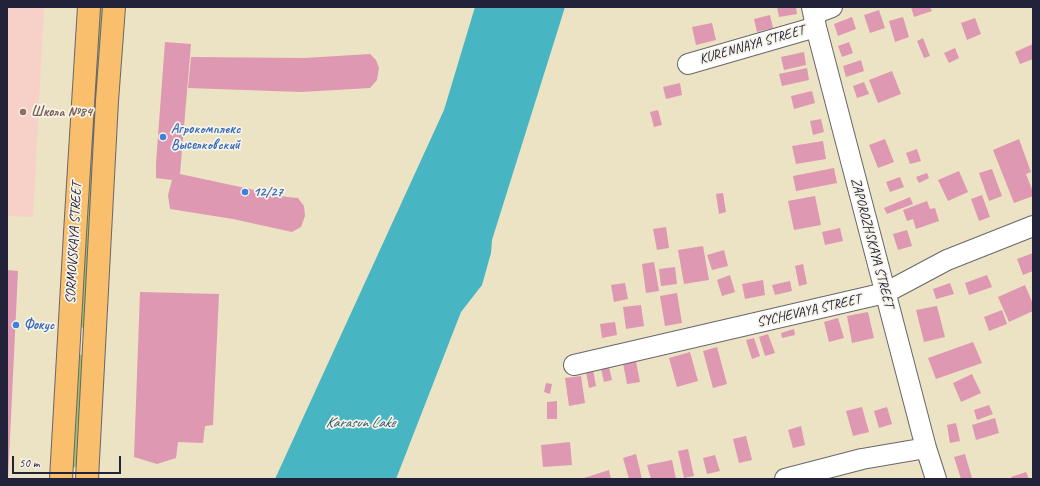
<!DOCTYPE html>
<html>
<head>
<meta charset="utf-8">
<style>
	body { margin:0 }
	#map { position:relative; width:1040px; height:486px; overflow:hidden; background:#ebe3c3; font-family:Caveat,sans-serif }
	canvas { display:block }
	.frame { position:absolute; inset:0; border:8px solid #22223b; pointer-events:none }
	.scale { position:absolute; left:12px; top:456px; width:109px; height:18px; box-sizing:border-box; border:2px solid #22223b; border-top:0; padding-left:5px; font-size:12px; line-height:14px; white-space:nowrap; color:#22223b; -webkit-text-stroke:3px #f7f3e8; paint-order:stroke }
</style>
</head>
<body>
<div id="map">
<canvas width="1040" height="486"></canvas>
<div class="frame"></div>
<div class="scale">50 m</div>
</div>
<script>
const ctx = document.querySelector('canvas').getContext('2d');
ctx.lineJoin = 'round';
function fillPath(path, color) { ctx.fillStyle = color; ctx.fill(path, 'evenodd'); }
const shape = rows => new Path2D(rows.map(r => 'M' + r).join(''));
function trace(path, color, width, dash) { ctx.strokeStyle = color; ctx.lineWidth = width; ctx.lineCap = dash ? 'butt' : 'round'; ctx.setLineDash(dash || []); ctx.stroke(path); }
function write(font, color, halo, rows, align = 'center') {
  ctx.font = font + ' Caveat,sans-serif'; ctx.lineWidth = 3.5; ctx.setLineDash([]); ctx.textBaseline = 'middle'; ctx.strokeStyle = halo; ctx.fillStyle = color; for (const [text, x, y, turn = 0] of rows) {
    ctx.save(); ctx.translate(x, y); ctx.rotate((+turn || 0) * Math.PI / 180); ctx.textAlign = isNaN(turn) ? turn : align; if (halo) ctx.strokeText(text, 0, 0); ctx.fillText(text, 0, 0); ctx.restore();
  }
}
const built = shape([
	[7,7,44,7,33,217,7,216]
]);
const green = shape([
	[99,7,107,7,98,88,95,86,94,82],
	[95,117,99,118,87,325,83,328,81,327,92,123],
	[82,354,85,356,79,465,73,468,72,463,79,356]
]);
const water = shape([
	[475,7,565,7,492,240,491,253,482,285,461,312,396,479,275,479,444,110]
]);
const building = shape([
	[777,7,796,7,797,14,779,17],
	[911,7,930,7,932,11,914,17],
	[879,10,885,28,870,33,864,15],
	[770,15,773,28,757,32,754,19],
	[852,17,856,29,838,36,834,24],
	[903,17,909,37,895,42,889,21],
	[975,18,981,34,967,40,961,23],
	[712,23,716,40,696,45,692,27],
	[923,38,930,56,924,58,917,41],
	[165,42,191,44,180,174,287,197,298,198,304,206,305,216,301,227,292,232,233,219,170,209,168,195,172,180,156,178,156,163],
	[849,42,853,53,842,57,838,46],
	[1033,44,1033,59,1020,64,1015,52],
	[955,48,959,58,949,63,944,53],
	[804,52,806,65,784,70,781,57],
	[370,54,376,60,379,68,377,80,370,88,301,92,188,88,191,57,304,58],
	[861,60,864,71,846,77,843,66],
	[807,68,809,80,782,86,779,74],
	[892,71,901,94,878,103,869,80],
	[864,82,869,94,857,98,853,86],
	[680,83,682,95,666,99,663,87],
	[812,91,815,103,794,109,791,96],
	[658,110,662,125,654,127,650,112],
	[821,119,824,132,813,135,810,121],
	[885,139,894,162,878,168,869,145],
	[1019,139,1031,172,1026,174,1033,192,1033,196,1014,203,993,150],
	[823,141,826,159,796,164,792,146],
	[917,149,921,161,910,164,906,153],
	[834,168,837,183,796,191,793,176],
	[992,169,1002,196,989,201,979,173],
	[959,171,968,192,948,201,938,180],
	[927,173,929,178,919,183,916,177],
	[900,177,904,187,890,192,886,182],
	[723,193,726,212,719,214,716,194],
	[982,195,990,217,979,221,971,199],
	[815,196,821,225,794,230,788,201],
	[910,197,913,204,887,214,884,208],
	[927,201,930,209,935,208,939,221,916,229,913,219,907,221,903,210],
	[666,227,669,248,657,250,653,229],
	[840,228,843,241,825,245,822,232],
	[907,230,912,246,898,250,893,234],
	[703,246,709,280,684,284,678,250],
	[724,250,728,266,712,270,707,255],
	[1033,253,1033,271,1023,275,1017,259],
	[654,262,659,291,646,293,642,264],
	[803,264,807,284,799,286,795,266],
	[675,267,677,284,661,286,659,269],
	[7,270,18,271,8,479,7,479],
	[730,275,735,292,722,296,717,280],
	[987,275,992,287,969,295,965,283],
	[763,280,765,295,745,299,742,284],
	[790,281,792,291,775,295,772,285],
	[625,283,628,299,614,302,611,285],
	[950,283,954,294,936,299,933,289],
	[1025,285,1033,304,1033,311,1009,322,998,297],
	[140,292,219,294,213,425,205,426,203,443,178,442,176,458,157,464,134,457],
	[677,293,682,323,665,326,660,296],
	[641,305,644,326,626,329,623,307],
	[937,306,945,337,924,342,916,310],
	[1002,310,1007,324,989,331,984,317],
	[868,312,874,338,852,343,847,316],
	[838,318,844,338,829,342,824,322],
	[615,322,617,335,602,338,600,324],
	[794,329,795,335,782,338,781,333],
	[768,334,775,353,765,356,759,337],
	[754,338,760,356,752,359,746,340],
	[973,342,982,363,936,379,928,358],
	[717,347,727,384,713,388,703,351],
	[690,352,698,381,677,387,669,358],
	[636,361,640,382,627,384,623,363],
	[609,367,612,380,604,382,601,369],
	[593,370,596,386,589,388,586,372],
	[972,374,981,393,961,402,953,383],
	[581,376,585,403,569,406,565,378],
	[546,383,552,384,550,394,544,392],
	[557,401,557,419,547,419,547,402],
	[989,405,993,414,977,420,974,410],
	[862,407,869,432,853,436,846,411],
	[887,407,892,424,879,428,874,411],
	[995,418,999,433,976,440,972,425],
	[956,423,960,441,950,443,947,425],
	[801,426,805,445,793,448,788,430],
	[746,436,752,460,739,463,733,439],
	[570,442,572,465,543,467,541,445],
	[688,449,694,476,684,478,678,451],
	[636,454,642,479,629,479,623,458],
	[965,454,972,478,970,479,961,479,954,457],
	[715,455,720,471,707,474,703,458],
	[672,460,676,479,651,479,647,465],
	[609,470,611,479,581,479],
	[1026,472,1029,479,1012,479,1011,477]
]);
const minor = shape([
	[812,7,816,27,926,448,936,479],
	[814,14,832,7],
	[688,64,816,27],
	[574,365,885,293,947,260,1033,226],
	[785,479,862,459,926,448]
]);
const major = shape([
	[61,479,75,233,89,7],
	[87,479,107,101,114,7]
]);
const markers = [
	[23,112,4,"#8d6e63"],
	[163,137,4,"#3f7fe0"],
	[245,192,4,"#3f7fe0"],
	[16,325,4,"#3f7fe0"]
];
const streetNames = [
	["KURENNAYA STREET",752,45,-16],
	["SORMOVSKAYA STREET",74,243,-87],
	["ZAPOROZHSKAYA STREET",872,243,75],
	["SYCHEVAYA STREET",809,311,-13]
];
const educationNames = [
	["Школа №84",31,112]
];
const shopNames = [
	["Агрокомплекс",171,129],
	["Выселковский",171,145],
	["12/27",253,192],
	["Фокус",24,325]
];
const waterNames = [
	["Karasun Lake",360,423]
];
fillPath(built, '#f7d1c7');
fillPath(green, '#a3c067');
fillPath(water, '#47b5c2');
fillPath(building, '#df98b1');
trace(minor, '#68666b', 22);
trace(major, '#68666b', 24);
trace(minor, '#fff', 20);
trace(major, '#f9bf6d', 22);
for (const [x, y, r, color] of markers) { const dot = new Path2D(); dot.arc(x, y, r, 0, 2 * Math.PI); ctx.fillStyle = color; ctx.fill(dot); trace(dot, '#f7f3e8', 1.5); }
write('14px', '#22223b', '#f7f3e8', streetNames);
write('bold 14px', '#785e54', '#f7f3e8', educationNames, 'left');
write('bold 14px', '#366cbe', '#f7f3e8', shopNames, 'left');
write('italic 15px', '#2f556a', '#f7f3e8', waterNames);
</script>
</body>
</html>
